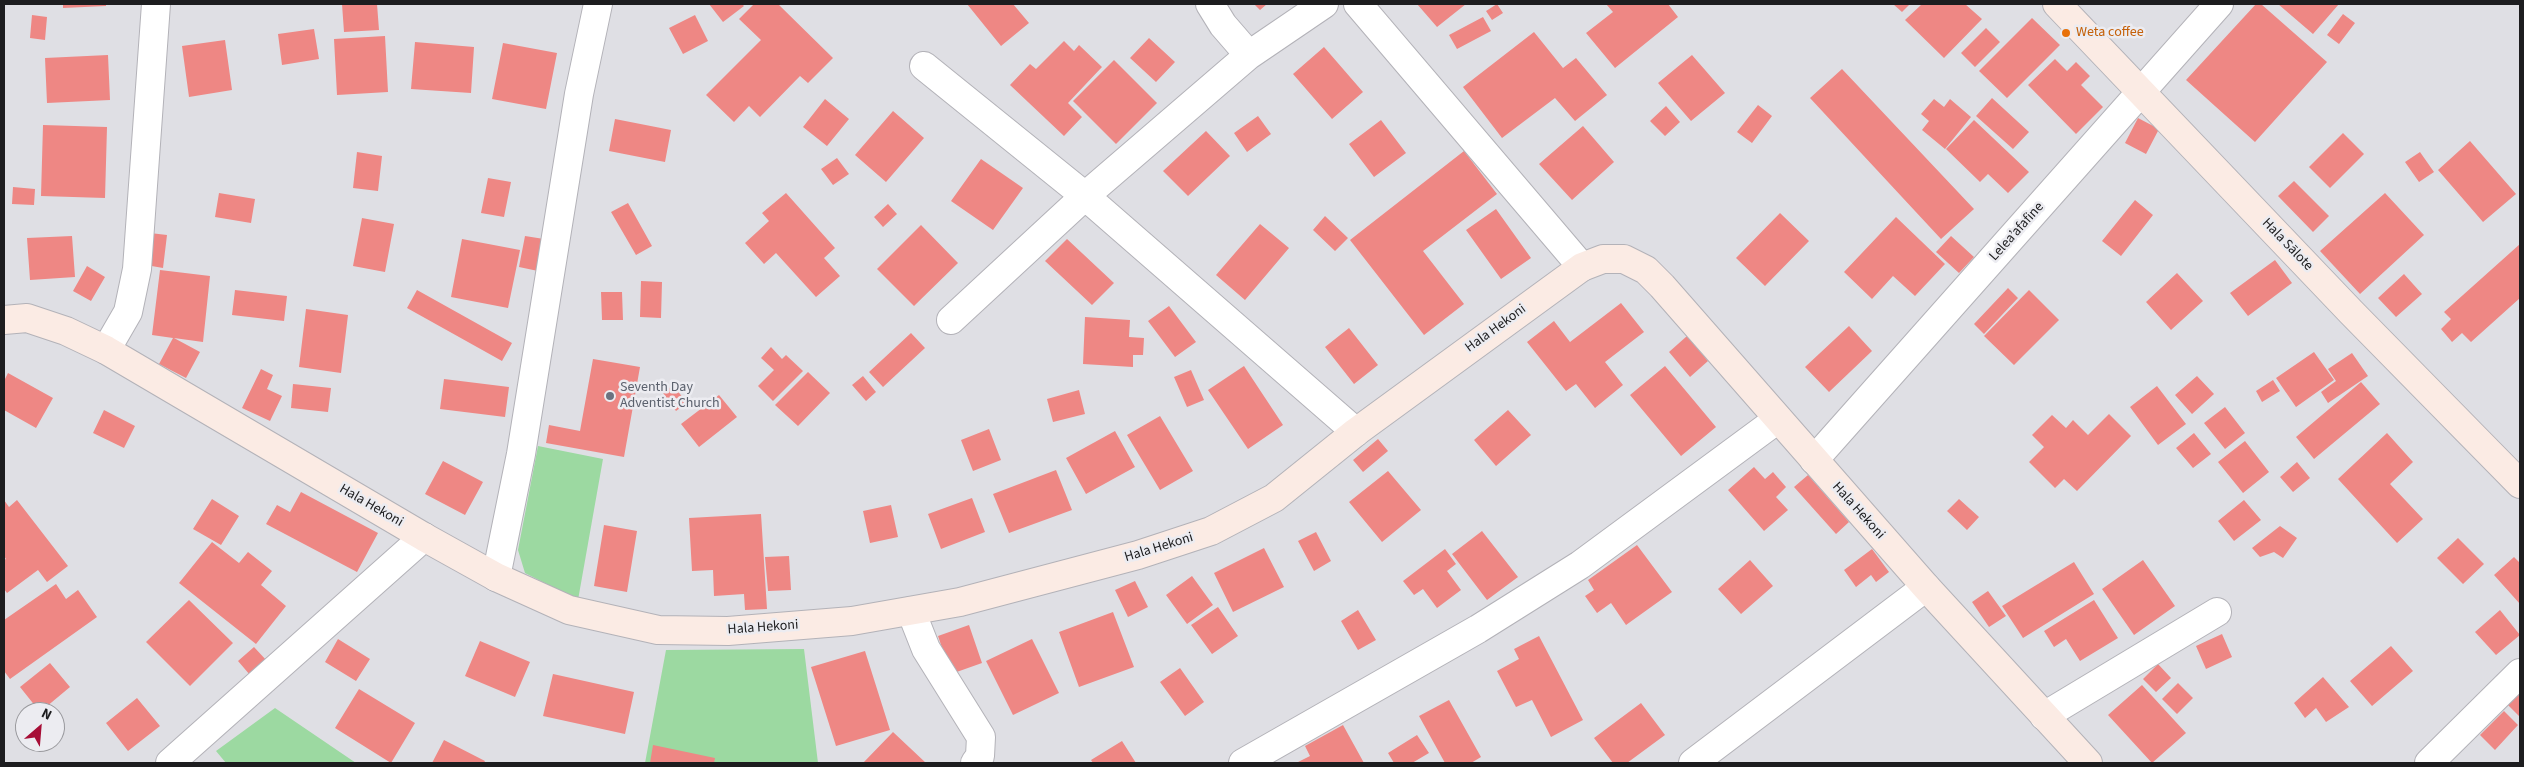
<!DOCTYPE html>
<html>
<head>
<meta charset="utf-8">
<style>
	body { margin:0 }
	#map { position:relative; width:2524px; height:767px; overflow:hidden; background:#dfdfe4; font-family:"Source Sans 3",sans-serif }
	canvas { display:block }
	.frame { position:absolute; inset:0; border:5px solid #1d1d1f; pointer-events:none }
	.north { position:absolute; left:15px; top:702px; width:50px; height:50px; box-sizing:border-box; background:#ececf1; border:1px solid #99999d; border-radius:50%; rotate:27deg; font-size:14px; font-weight:700; line-height:20px; text-align:center; color:#1d1d1f }
	.north::after { content:''; display:block; margin:auto; width:18px; height:22px; background:#a70e37; clip-path:polygon(50% 0,100% 100%,50% 72%,0 100%) }
</style>
</head>
<body>
<div id="map">
<canvas width="2524" height="767"></canvas>
<div class="frame"></div>
<div class="north">N</div>
</div>
<script>
const ctx = document.querySelector('canvas').getContext('2d');
ctx.lineJoin = 'round';
function fillPath(path, color) { ctx.fillStyle = color; ctx.fill(path, 'evenodd'); }
const shape = rows => new Path2D(rows.map(r => 'M' + r).join(''));
function trace(path, color, width, dash) { ctx.strokeStyle = color; ctx.lineWidth = width; ctx.lineCap = dash ? 'butt' : 'round'; ctx.setLineDash(dash || []); ctx.stroke(path); }
function write(font, color, halo, rows, align = 'center') {
  ctx.font = font + ' "Source Sans 3",sans-serif'; ctx.lineWidth = 5; ctx.setLineDash([]); ctx.textBaseline = 'middle'; ctx.strokeStyle = halo; ctx.fillStyle = color; for (const [text, x, y, turn = 0] of rows) {
    ctx.save(); ctx.translate(x, y); ctx.rotate((+turn || 0) * Math.PI / 180); ctx.textAlign = isNaN(turn) ? turn : align; if (halo) ctx.strokeText(text, 0, 0); ctx.fillText(text, 0, 0); ctx.restore();
  }
}
const green = shape([
	[538,446,603,459,578,600,525,573,518,550],
	[804,649,818,763,645,763,666,650],
	[275,708,356,763,226,763,216,751]
]);
const building = shape([
	[63,4,106,4,106,6,63,8],
	[342,4,377,4,379,30,344,32],
	[709,4,742,4,744,6,723,22],
	[754,4,778,4,833,58,808,83,800,76,760,117,749,106,734,122,706,95,761,40,739,19],
	[967,4,1013,4,1029,23,1001,46],
	[1254,4,1267,4,1260,10],
	[1417,4,1466,4,1437,27],
	[1497,4,1503,13,1492,20,1486,11],
	[1606,4,1668,4,1678,17,1615,68,1586,33,1613,12],
	[1893,4,1910,4,1902,12],
	[1922,4,1965,4,1982,19,1944,58,1905,20],
	[2256,4,2261,4,2327,62,2255,142,2186,80],
	[2278,4,2339,4,2313,34],
	[2343,14,2355,23,2339,44,2327,35],
	[32,15,47,17,45,40,30,38],
	[695,15,708,41,683,54,669,28],
	[1483,17,1491,31,1457,49,1449,35],
	[2032,18,2060,45,2007,98,1979,71],
	[1986,28,2000,42,1975,67,1961,53],
	[314,29,319,59,282,65,278,34],
	[1534,32,1563,68,1576,58,1607,95,1575,121,1555,98,1502,138,1463,87],
	[385,36,388,92,337,95,334,39],
	[1149,38,1175,62,1156,82,1130,58],
	[225,40,232,90,189,97,182,46],
	[1064,41,1074,51,1079,45,1102,67,1068,103,1082,117,1064,136,1010,85,1030,64,1036,69],
	[415,42,474,47,471,93,411,89],
	[503,43,557,53,546,109,492,99],
	[1324,47,1363,92,1332,119,1293,74],
	[108,55,110,100,47,103,45,58],
	[1692,55,1725,93,1691,121,1658,83],
	[2055,59,2067,71,2076,62,2090,76,2081,85,2103,107,2076,134,2028,85],
	[1114,60,1157,103,1116,144,1073,101],
	[1842,69,1974,209,1941,239,1810,98],
	[1992,98,2029,132,2013,149,1976,116],
	[825,99,849,119,827,146,803,127],
	[1934,99,1944,107,1950,99,1971,117,1945,149,1922,130,1929,121,1921,114],
	[1758,105,1772,116,1752,143,1737,132],
	[1666,106,1680,122,1665,136,1650,121],
	[893,111,924,138,886,182,855,155],
	[1258,116,1271,134,1247,152,1234,133],
	[2138,118,2159,129,2146,154,2125,143],
	[615,119,671,130,665,162,609,151],
	[1381,120,1406,153,1374,177,1349,144],
	[1974,120,2029,172,2008,193,1988,174,1980,182,1946,149],
	[43,125,107,127,105,198,41,196],
	[1583,126,1614,162,1572,200,1539,164],
	[1206,131,1230,156,1188,196,1163,171],
	[2343,133,2364,154,2330,188,2309,167],
	[2470,141,2516,194,2483,222,2438,170],
	[1464,151,1497,194,1423,251,1464,304,1424,335,1350,240],
	[357,152,382,156,378,191,353,188],
	[2420,152,2434,172,2419,182,2405,162],
	[837,158,849,174,833,185,821,169],
	[981,159,1023,188,993,230,951,201],
	[488,178,511,182,504,217,481,213],
	[2294,181,2329,216,2313,232,2278,196],
	[13,187,35,189,34,205,12,204],
	[219,193,255,199,251,223,215,217],
	[786,193,835,248,824,258,840,276,816,297,776,253,764,264,745,243,769,221,762,213],
	[2385,193,2424,235,2360,294,2320,251],
	[2135,200,2153,215,2121,256,2102,241],
	[628,203,652,246,636,255,611,212],
	[888,204,897,214,883,227,874,217],
	[1496,209,1531,258,1501,279,1466,230],
	[1780,213,1809,241,1765,286,1736,258],
	[1325,216,1348,238,1335,251,1313,230],
	[1896,217,1945,264,1915,296,1893,276,1872,299,1844,272],
	[362,218,394,224,385,272,353,266],
	[1260,224,1289,248,1245,300,1216,275],
	[921,225,958,263,914,306,877,269],
	[150,233,167,235,163,268,146,265],
	[72,236,75,277,30,280,27,238],
	[525,236,544,239,538,271,519,267],
	[1951,236,1974,257,1959,273,1936,252],
	[462,239,520,250,508,308,451,297],
	[1067,239,1114,283,1092,305,1045,261],
	[2520,244,2520,298,2471,342,2462,333,2452,342,2441,329,2451,319,2444,312],
	[2275,260,2292,283,2248,316,2230,293],
	[87,266,105,277,91,301,73,291],
	[160,270,210,276,203,342,174,338,200,352,186,378,159,364,173,338,152,335],
	[2177,273,2203,301,2171,330,2146,302],
	[2404,274,2422,294,2396,317,2378,298],
	[641,281,662,282,661,318,640,317],
	[2008,288,2018,298,1984,334,1974,324],
	[235,290,287,296,284,321,232,315],
	[417,290,512,343,502,361,407,308],
	[2029,290,2059,320,2014,365,1984,336],
	[601,292,622,292,623,320,602,320],
	[1621,303,1644,332,1605,362,1623,385,1595,408,1576,384,1566,391,1527,342,1554,321,1570,342],
	[1169,306,1196,342,1175,357,1148,321],
	[306,309,348,315,341,373,299,367],
	[1085,317,1130,320,1129,337,1144,338,1143,355,1133,355,1133,367,1083,364],
	[1849,326,1872,351,1829,392,1805,367],
	[1349,328,1378,365,1354,384,1325,347],
	[911,333,925,348,883,387,869,372],
	[1687,336,1708,361,1690,377,1669,352],
	[771,347,782,359,786,355,803,371,773,401,758,386,774,370,761,358],
	[2314,352,2334,380,2296,407,2276,378],
	[2352,353,2368,376,2328,403,2321,392,2336,381,2328,369],
	[593,359,640,367,624,457,546,443,549,425,580,431],
	[1244,366,1283,425,1248,449,1208,390],
	[1665,366,1716,427,1681,456,1630,395],
	[261,369,273,375,267,389,282,396,270,421,242,408],
	[1191,370,1204,400,1187,407,1174,377],
	[808,372,830,393,798,426,775,405],
	[8,373,53,398,36,428,4,410,4,381],
	[863,376,876,392,866,401,852,385],
	[2197,376,2214,394,2192,414,2175,395],
	[444,379,509,387,505,417,440,409],
	[2273,380,2280,391,2262,402,2256,391],
	[2361,382,2380,404,2314,459,2296,437],
	[293,384,331,388,328,412,291,408],
	[673,385,687,403,676,411,663,393],
	[2157,386,2186,424,2158,445,2130,407],
	[1079,390,1085,414,1053,422,1047,399],
	[719,395,737,417,699,447,681,424],
	[2225,407,2245,433,2225,449,2204,423],
	[104,410,135,426,124,448,93,433],
	[1508,410,1531,435,1496,466,1474,440],
	[2109,414,2131,436,2077,491,2064,479,2055,488,2029,462,2044,447,2032,435,2052,415,2066,428,2073,420,2088,435],
	[1160,416,1193,471,1160,490,1127,435],
	[989,429,1001,460,973,471,961,440],
	[1115,431,1135,467,1086,494,1066,458],
	[2194,433,2211,454,2193,468,2176,448],
	[2387,433,2413,462,2390,484,2423,519,2397,543,2338,479],
	[1378,439,1388,451,1363,472,1353,460],
	[2245,441,2269,472,2243,493,2218,462],
	[443,461,483,482,465,515,425,494],
	[2297,462,2310,478,2293,492,2280,477],
	[1754,467,1765,479,1773,472,1786,487,1776,497,1788,510,1764,531,1728,490],
	[1056,470,1072,510,1009,533,993,494],
	[1388,471,1421,510,1382,542,1349,502],
	[1808,475,1849,522,1836,534,1794,487],
	[301,492,378,533,357,572,266,524,277,505,290,512],
	[972,498,985,532,941,549,928,514],
	[212,499,239,516,221,545,193,529],
	[1959,499,1979,517,1967,530,1947,511],
	[4,500,9,507,17,500,68,566,47,582,38,570,7,593,4,589,4,560,6,559,4,556],
	[2244,500,2261,520,2234,541,2218,521],
	[891,505,898,537,870,543,863,511],
	[761,514,767,609,745,610,744,594,714,596,713,570,692,571,689,518],
	[604,525,637,531,627,592,594,586],
	[2280,526,2297,538,2283,558,2274,552,2260,557,2252,548],
	[1482,531,1518,577,1487,600,1452,554],
	[1316,532,1331,561,1314,571,1298,541],
	[2458,538,2484,564,2463,584,2437,558],
	[212,542,239,563,248,552,272,571,261,585,286,606,256,644,179,583],
	[1637,545,1672,592,1626,625,1611,603,1597,613,1585,596,1594,590,1588,580],
	[1264,548,1284,587,1233,612,1214,573],
	[1445,549,1456,564,1447,571,1461,590,1437,608,1423,589,1414,595,1403,581],
	[1872,549,1889,572,1876,582,1871,575,1856,587,1844,570],
	[789,556,791,590,768,591,765,557],
	[2514,557,2520,563,2520,604,2494,575],
	[1750,560,1773,586,1741,614,1718,589],
	[2143,560,2175,606,2134,635,2102,589],
	[2074,562,2094,594,2023,638,2002,606],
	[1192,576,1213,605,1187,624,1166,595],
	[1135,581,1148,607,1128,617,1115,590],
	[56,584,66,599,78,590,97,617,10,679,4,671,4,620],
	[1988,591,2006,616,1989,627,1972,602],
	[189,600,233,643,190,686,146,642],
	[2094,600,2118,638,2080,661,2066,639,2054,647,2044,631],
	[1218,607,1238,636,1212,654,1191,625],
	[1358,610,1376,640,1358,650,1341,621],
	[2500,610,2520,635,2496,655,2475,632],
	[1113,612,1134,667,1079,687,1059,632],
	[969,625,982,663,951,674,938,636],
	[2222,634,2232,657,2206,669,2196,646],
	[1539,636,1583,720,1551,737,1532,700,1516,707,1497,671,1519,659,1514,649],
	[338,639,370,659,356,681,325,662],
	[1032,639,1059,693,1013,715,986,661],
	[480,641,530,662,515,697,465,676],
	[2391,646,2413,671,2372,706,2350,681],
	[254,647,267,661,250,675,238,661],
	[865,651,890,730,836,746,811,667],
	[50,663,70,687,40,712,20,687],
	[2158,664,2171,678,2156,692,2143,679],
	[1180,668,1204,702,1185,716,1160,682],
	[553,674,634,692,625,734,543,716],
	[2323,677,2349,707,2326,722,2316,708,2305,718,2294,703],
	[2178,683,2193,698,2177,714,2162,699],
	[2142,685,2186,733,2152,763,2108,715],
	[359,689,415,723,391,763,335,728],
	[2520,693,2520,717,2508,705],
	[137,698,160,726,128,751,106,723],
	[1449,700,1481,757,1471,763,1445,763,1419,716],
	[1641,703,1665,735,1627,763,1613,763,1594,738],
	[2504,711,2518,725,2495,750,2480,735],
	[1343,725,1364,763,1296,763,1310,756,1305,746],
	[893,732,926,763,863,763],
	[1417,735,1429,753,1412,763,1394,763,1388,753],
	[444,740,485,761,484,763,432,763],
	[1122,741,1136,763,1093,763,1091,760],
	[653,745,715,758,714,763,650,763]
]);
const street = shape([
	[1210,4,1223,25,1249,55],
	[1358,4,1582,267],
	[924,66,1085,196,1356,432],
	[951,320,1085,196,1249,55,1324,4],
	[106,350,128,312,137,269,156,4],
	[1814,460,2219,4],
	[496,577,521,454,579,94,598,4],
	[911,611,926,649,981,737,980,756,975,763],
	[2044,716,2217,612],
	[170,763,424,537],
	[1243,763,1478,629,1580,565,1778,419],
	[1693,763,1926,587],
	[2429,763,2520,673]
]);
const secondary = shape([
	[2057,4,2351,312,2520,484],
	[4,320,27,318,66,331,106,350,424,537,496,577,569,610,658,630,728,631,852,621,960,602,1138,555,1211,531,1274,498,1356,432,1582,267,1603,259,1624,259,1646,270,1662,286,1926,587,2088,763]
]);
const markers = [
	[2066,33,5,"#e8710a"],
	[610,396,5,"#6b7280"]
];
const foodNames = [
	["Weta coffee",2076,33]
];
const streetNames = [
	["Lelea’afafine",2017,232,-48],
	["Hala Sālote",2287,245,46],
	["Hala Hekoni",1496,329,-36],
	["Hala Hekoni",371,506,30],
	["Hala Hekoni",1858,511,48],
	["Hala Hekoni",1159,548,-17],
	["Hala Hekoni",763,628,-4]
];
const worshipNames = [
	["Seventh Day",620,388],
	["Adventist Church",620,404]
];
fillPath(green, '#9cd9a1');
fillPath(building, '#ee8784');
trace(street, '#b3b2b8', 30);
trace(secondary, '#b3b2b8', 30);
trace(street, '#fff', 28);
trace(secondary, '#fbebe4', 28);
for (const [x, y, r, color] of markers) { const dot = new Path2D(); dot.arc(x, y, r, 0, 2 * Math.PI); ctx.fillStyle = color; ctx.fill(dot); trace(dot, '#ececf1', 2); }
write('14px', '#c56008', '#ececf1', foodNames, 'left');
write('14px', '#1d1d1f', '#ececf1', streetNames);
write('14px', '#5b616d', '#ececf1', worshipNames, 'left');
</script>
</body>
</html>
